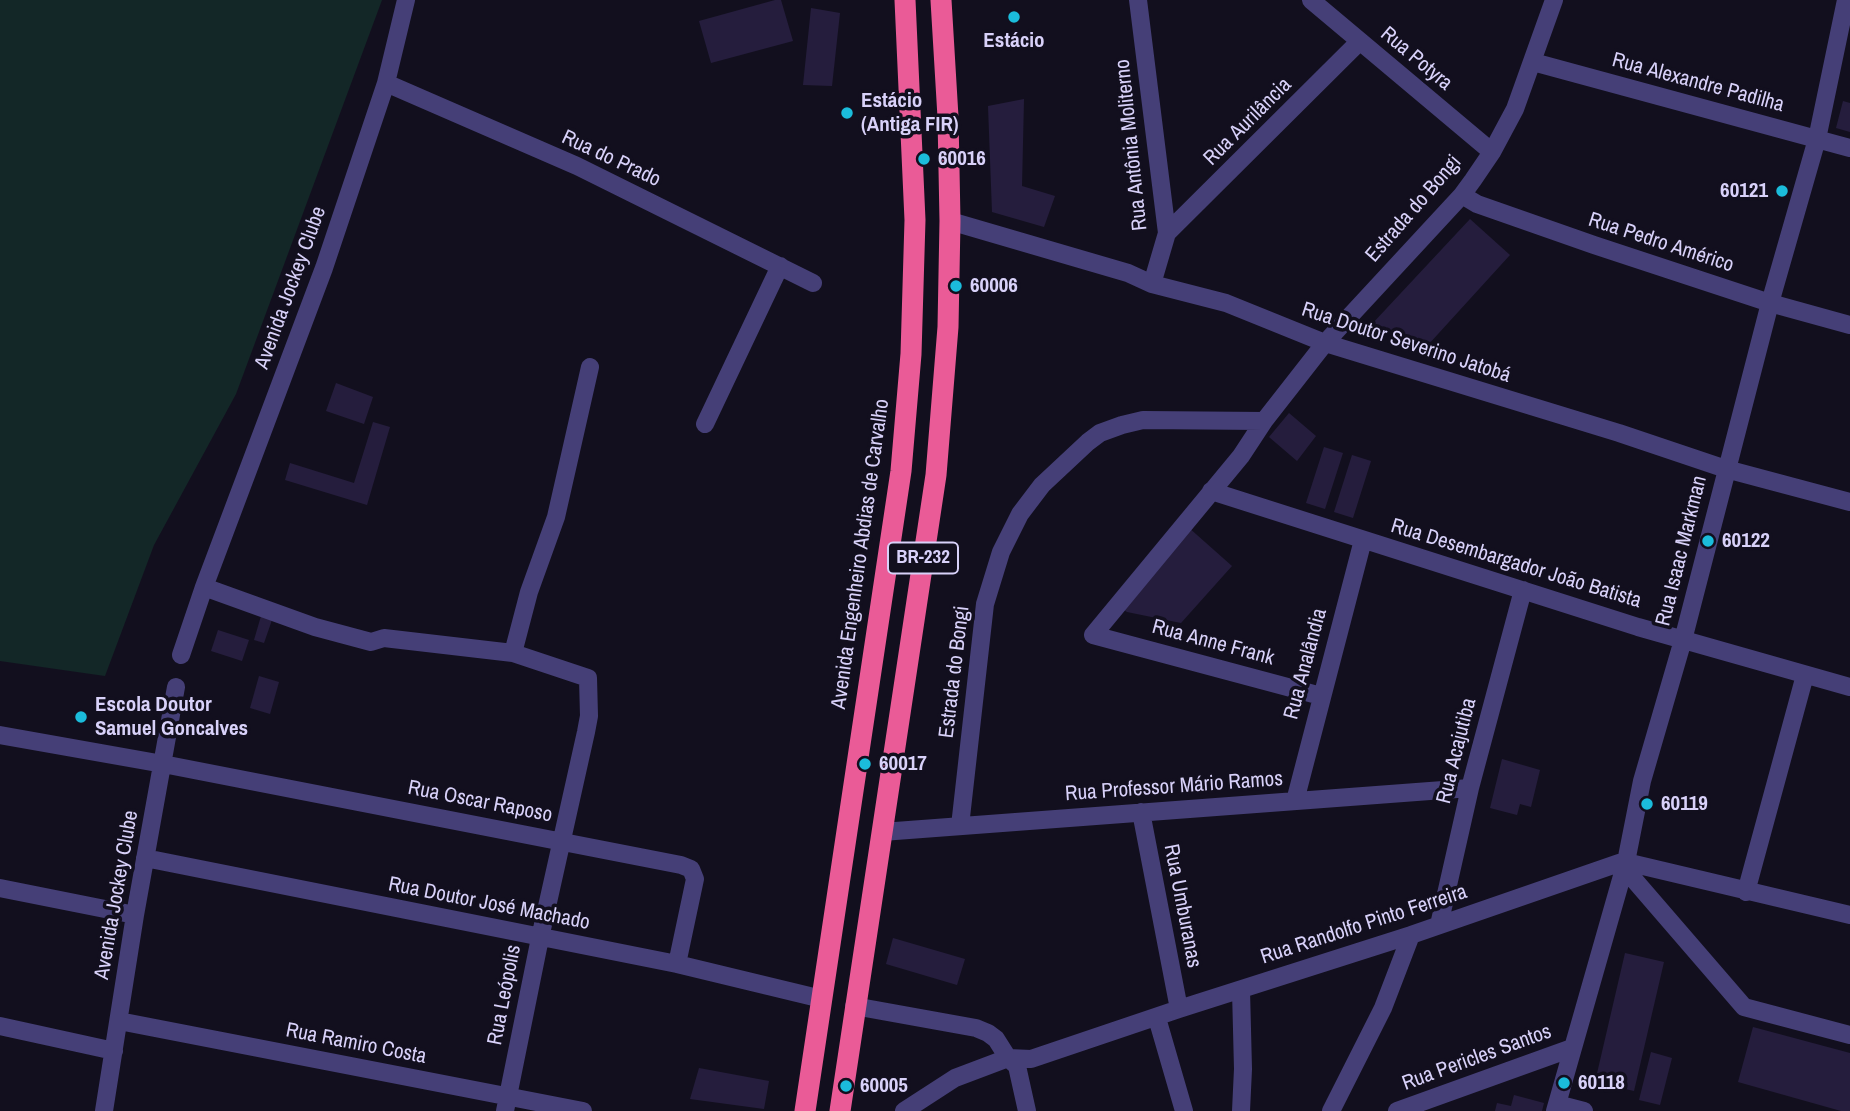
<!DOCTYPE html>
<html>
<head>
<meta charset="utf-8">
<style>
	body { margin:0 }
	canvas { display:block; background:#120f1e }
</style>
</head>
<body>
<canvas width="1850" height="1111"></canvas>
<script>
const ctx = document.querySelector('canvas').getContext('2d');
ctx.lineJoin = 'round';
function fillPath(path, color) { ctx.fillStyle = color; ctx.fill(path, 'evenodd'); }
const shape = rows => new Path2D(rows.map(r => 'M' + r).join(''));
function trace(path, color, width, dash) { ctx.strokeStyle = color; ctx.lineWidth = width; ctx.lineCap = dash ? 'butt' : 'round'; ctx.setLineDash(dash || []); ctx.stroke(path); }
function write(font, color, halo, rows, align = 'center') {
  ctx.font = font + ' "Archivo Narrow",sans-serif'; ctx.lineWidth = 7; ctx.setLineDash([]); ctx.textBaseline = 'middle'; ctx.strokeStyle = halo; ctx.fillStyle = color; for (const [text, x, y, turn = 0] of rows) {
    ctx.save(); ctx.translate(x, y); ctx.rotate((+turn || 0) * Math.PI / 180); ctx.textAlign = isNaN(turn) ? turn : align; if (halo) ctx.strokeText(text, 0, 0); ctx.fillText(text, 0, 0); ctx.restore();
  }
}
const green = shape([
	[0,0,382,0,236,394,154,545,105,676,0,661]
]);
const building = shape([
	[775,0,781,0,793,41,711,63,699,21],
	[811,8,840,13,832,86,803,85],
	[1024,99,1022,186,1055,196,1044,227,992,212,988,106],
	[1843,101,1850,103,1850,132,1836,128],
	[1470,219,1510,255,1428,345,1372,324],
	[336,383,373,397,364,424,326,411],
	[1289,413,1316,436,1297,461,1269,437],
	[373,422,390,427,367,505,285,480,290,463,354,483],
	[1324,447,1343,453,1325,509,1306,503],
	[1352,455,1371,461,1353,518,1334,512],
	[1188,527,1232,566,1181,623,1127,612,1124,610],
	[261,616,272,620,264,643,254,640],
	[218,630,249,640,242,661,211,651],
	[259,676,279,682,270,714,250,708],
	[1502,759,1540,770,1531,807,1520,804,1517,815,1490,808],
	[893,938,965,959,957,985,886,964],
	[1625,953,1664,962,1634,1091,1595,1082],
	[1753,1027,1850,1053,1850,1111,1841,1111,1738,1082],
	[1651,1052,1672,1058,1660,1105,1639,1100],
	[699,1068,769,1081,764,1109,690,1099],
	[1514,1095,1544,1103,1542,1111,1495,1111,1497,1103,1511,1106]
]);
const minor = shape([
	[1138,0,1167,233,1152,284],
	[1311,0,1492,152],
	[1533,62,1850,148],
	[386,83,577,166,813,283],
	[1462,195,1477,204,1594,245,1770,303,1850,325],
	[950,221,1128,273,1152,284,1226,303,1325,343,1619,433,1726,469,1850,502],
	[1167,233,1359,42],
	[705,424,780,266],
	[1211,491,1638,627,1850,687],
	[204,587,315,627,371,642,384,638,513,653,588,678,589,716,586,732,540,938,505,1111],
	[513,653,529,592,556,517,590,367],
	[181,655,204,587,324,268,386,83,406,0],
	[1321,696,1093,635,1241,456,1264,421,1325,343,1462,195,1473,180,1492,152,1515,109,1554,0],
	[0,735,163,764,681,865,691,869,695,879,677,964],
	[1295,801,1363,540],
	[1141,812,1179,1009],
	[960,826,985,604,1001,552,1020,514,1042,485,1088,442,1100,433,1122,425,1143,420,1264,421],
	[882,832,1470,788],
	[145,858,677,964,822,999],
	[1624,868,1744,1007,1850,1035],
	[0,888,135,915],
	[1746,892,1805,675],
	[1439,925,1470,788,1523,590],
	[854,1006,976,1028,988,1033,996,1039,1008,1058,1017,1066,1027,1111],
	[1157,1018,1184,1111],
	[119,1021,583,1111],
	[0,1026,114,1051],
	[1557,1104,1584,1111],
	[104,1111,135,915,176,687],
	[904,1111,955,1078,1008,1058,1031,1059,1179,1009,1411,935,1619,863,1626,862,1850,915],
	[1241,1111,1243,1069,1241,990],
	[1331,1111,1383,1008,1411,935],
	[1397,1111,1572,1048],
	[1555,1111,1626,862,1642,781,1683,640,1770,303,1817,139,1846,0]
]);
const highway = shape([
	[805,1111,901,471,911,354,915,220,905,0],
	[840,1111,936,475,948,327,950,221,948,117,941,0]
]);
const markers = [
	[1014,17,7,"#1bbcdb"],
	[847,113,7,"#1bbcdb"],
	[924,159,7,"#1bbcdb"],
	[1782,191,7,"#1bbcdb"],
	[956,286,7,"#1bbcdb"],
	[1708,541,7,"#1bbcdb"],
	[81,717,7,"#1bbcdb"],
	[865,764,7,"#1bbcdb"],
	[1647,804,7,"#1bbcdb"],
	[1564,1083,7,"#1bbcdb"],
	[846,1086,7,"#1bbcdb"]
];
const shields = [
	[923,558,70]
];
const shieldNames = [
	["BR-232",923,558]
];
const poiNames = [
	["Estácio",1014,41,"center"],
	["Estácio",861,101],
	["(Antiga FIR)",861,125],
	["60016",938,159],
	["60121",1768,191,"right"],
	["60006",970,286],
	["60122",1722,541],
	["Escola Doutor",95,705],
	["Samuel Goncalves",95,729],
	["60017",879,764],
	["60119",1661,804],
	["60118",1578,1083],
	["60005",860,1086]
];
const streetNames = [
	["Rua Potyra",1416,59,40],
	["Rua Alexandre Padilha",1698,83,15],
	["Rua Aurilância",1248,122,-45],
	["Rua Antônia Moliterno",1132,145,-96],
	["Rua do Prado",611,159,25],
	["Estrada do Bongi",1414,209,-49],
	["Rua Pedro Américo",1661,243,18],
	["Avenida Jockey Clube",291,288,-70],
	["Rua Doutor Severino Jatobá",1406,343,18],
	["Rua Isaac Markman",1682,551,-76],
	["Avenida Engenheiro Abdias de Carvalho",861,554,-82],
	["Rua Desembargador João Batista",1516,564,17],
	["Rua Anne Frank",1213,643,15],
	["Rua Analândia",1306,664,-75],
	["Estrada do Bongi",955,672,-83],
	["Rua Acajutiba",1457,751,-76],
	["Rua Professor Mário Ramos",1174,787,-4],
	["Rua Oscar Raposo",480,802,11],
	["Avenida Jockey Clube",117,895,-80],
	["Rua Doutor José Machado",489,904,11],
	["Rua Umburanas",1182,906,79],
	["Rua Randolfo Pinto Ferreira",1364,925,-18],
	["Rua Leópolis",505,995,-79],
	["Rua Ramiro Costa",356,1044,11],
	["Rua Pericles Santos",1477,1058,-20]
];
fillPath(green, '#132727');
fillPath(building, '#251d3d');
trace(minor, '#453f77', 18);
trace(highway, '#ea5b97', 21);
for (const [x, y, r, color] of markers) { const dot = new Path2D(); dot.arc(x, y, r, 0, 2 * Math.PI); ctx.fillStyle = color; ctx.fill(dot); trace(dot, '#120f1e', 2.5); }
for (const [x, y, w] of shields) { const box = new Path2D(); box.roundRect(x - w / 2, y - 15.5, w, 31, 5); ctx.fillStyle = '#120f1e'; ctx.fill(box); trace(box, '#d8d1f9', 2); }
write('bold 19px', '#d8d1f9', null, shieldNames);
write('bold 21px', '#d8d1f9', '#120f1e', poiNames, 'left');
write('21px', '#d8d1f9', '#120f1e', streetNames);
</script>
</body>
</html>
